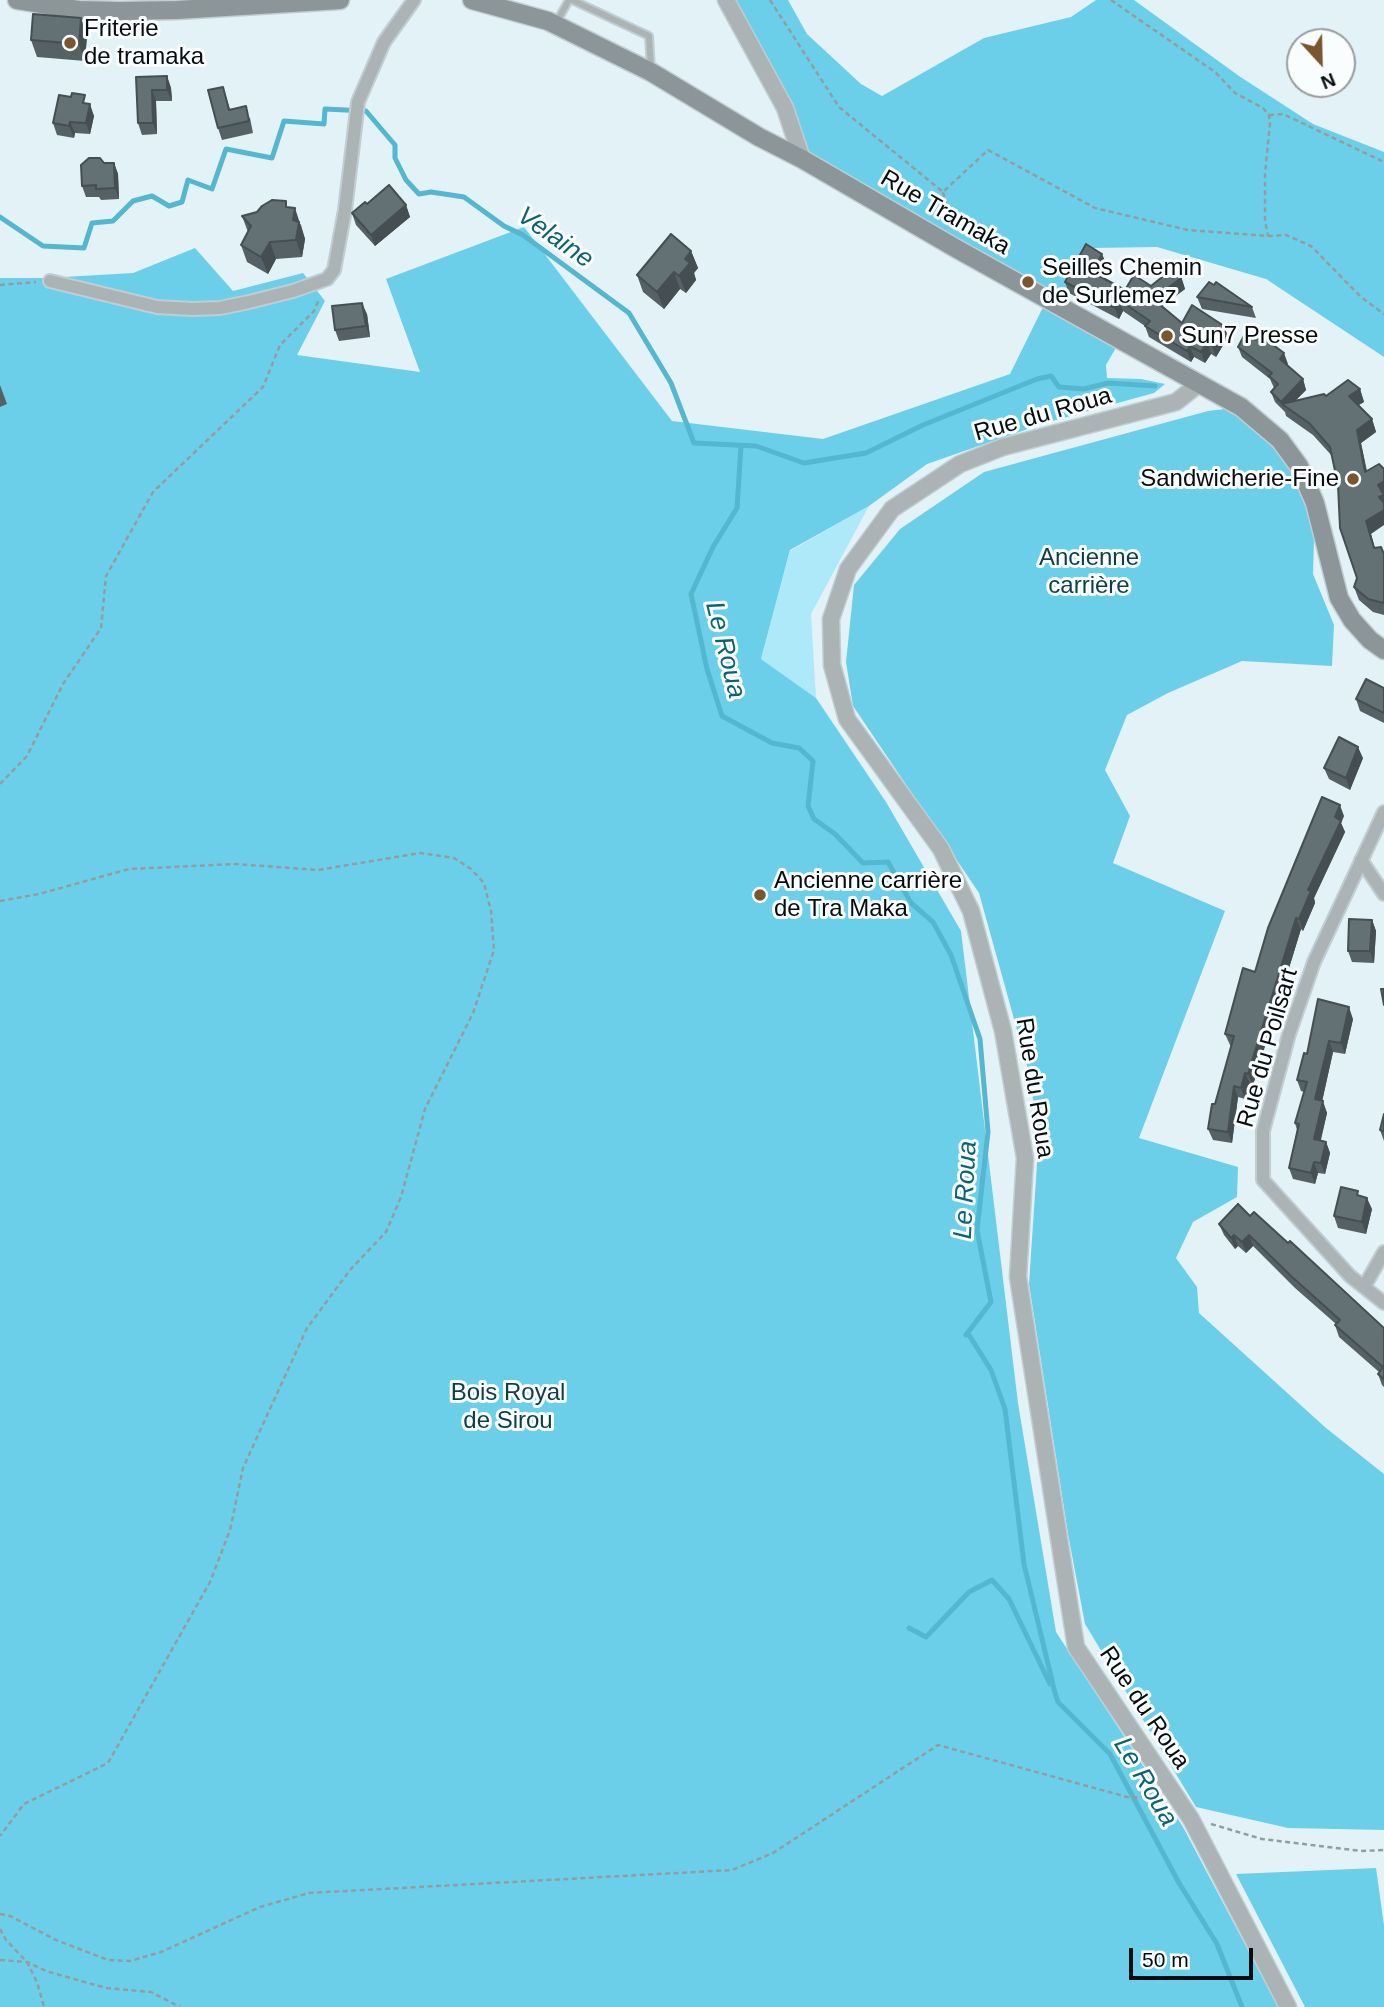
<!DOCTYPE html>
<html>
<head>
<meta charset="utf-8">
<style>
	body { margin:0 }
	#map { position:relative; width:1384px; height:2007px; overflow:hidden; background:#e3f2f7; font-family:Arial,sans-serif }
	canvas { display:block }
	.north { position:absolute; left:1286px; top:28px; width:70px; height:70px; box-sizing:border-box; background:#fafdfe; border:2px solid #999d9e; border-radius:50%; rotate:158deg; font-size:19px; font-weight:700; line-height:28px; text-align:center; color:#070c0e }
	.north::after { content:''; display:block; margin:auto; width:24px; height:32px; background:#7a562f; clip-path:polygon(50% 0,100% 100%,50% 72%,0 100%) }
	.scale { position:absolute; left:1129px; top:1948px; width:124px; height:32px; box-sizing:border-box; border:4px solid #070c0e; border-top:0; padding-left:9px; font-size:21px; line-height:24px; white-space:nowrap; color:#070c0e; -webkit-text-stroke:5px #fafdfe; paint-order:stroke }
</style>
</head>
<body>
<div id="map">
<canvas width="1384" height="2007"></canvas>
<div class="north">N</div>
<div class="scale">50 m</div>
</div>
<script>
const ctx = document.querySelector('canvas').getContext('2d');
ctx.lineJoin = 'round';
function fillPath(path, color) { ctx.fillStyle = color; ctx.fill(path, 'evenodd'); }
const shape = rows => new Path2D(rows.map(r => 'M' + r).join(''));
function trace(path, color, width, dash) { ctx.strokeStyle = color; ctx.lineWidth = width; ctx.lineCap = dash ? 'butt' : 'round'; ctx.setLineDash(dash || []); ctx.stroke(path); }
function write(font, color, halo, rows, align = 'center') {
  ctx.font = font + ' Arial,sans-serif'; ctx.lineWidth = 6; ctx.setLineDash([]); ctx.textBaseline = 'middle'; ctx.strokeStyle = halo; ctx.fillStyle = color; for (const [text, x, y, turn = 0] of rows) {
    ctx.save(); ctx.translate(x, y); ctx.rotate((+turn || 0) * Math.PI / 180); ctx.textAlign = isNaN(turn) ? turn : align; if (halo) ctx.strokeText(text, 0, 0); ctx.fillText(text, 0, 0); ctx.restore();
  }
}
const green = shape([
	[869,506,811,614,816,698,761,659,790,551]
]);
const forest = shape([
	[726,0,788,0,807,34,861,84,882,96,984,38,1071,17,1096,0,1134,0,1239,76,1313,124,1384,152,1384,357,1266,279,1157,247,1092,248,1059,305,1121,339,1106,365,1107,378,1141,379,1165,384,1154,393,1045,423,927,464,869,506,790,550,761,659,816,698,886,802,961,931,1018,1403,1056,1632,1183,1827,1278,2007,0,2007,0,278,47,278,133,273,195,248,233,291,303,273,325,301,297,355,420,372,386,279,524,227,672,421,823,439,1010,374,1047,299,802,159],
	[1241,407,1280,440,1315,503,1313,574,1334,625,1332,666,1242,661,1168,693,1127,715,1105,770,1130,816,1113,863,1225,911,1139,1138,1238,1167,1237,1197,1193,1222,1176,1258,1197,1287,1199,1313,1326,1428,1384,1474,1384,1830,1288,1828,1196,1807,1085,1624,1068,1534,1029,1284,1038,1149,1031,1080,979,893,853,706,846,662,854,585,900,529,984,472,1208,411],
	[1376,1868,1384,1925,1384,2007,1305,2007,1236,1874]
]);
const stream = shape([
	[0,217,43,246,84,248,92,223,113,221,133,201,152,196,169,206,182,202,188,180,212,189,226,149,272,158,284,121,324,124,325,109,366,111,395,145,395,158,406,180,419,194,431,192,464,197,504,226,523,235,629,313,671,383,694,443,756,446,804,463,866,453,923,425,1037,379,1051,376,1059,387,1084,389,1108,383,1155,386],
	[741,446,737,508,713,547,691,594,707,669,722,716,772,743,799,748,813,761,808,806,814,819,835,834,863,863,888,862,911,903,933,922,951,955,980,1039,988,1132,977,1230,991,1302,966,1335,969,1335,991,1370,1005,1409,1024,1564,1055,1693,1058,1702,1110,1754,1179,1883,1217,1944,1242,2007],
	[909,1628,926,1637,969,1592,992,1580,1009,1599,1050,1684]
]);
const path = shape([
	[770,0,839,107,943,192,988,150,1095,208,1188,230,1268,236,1286,235,1311,246,1361,297,1384,314],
	[1111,0,1215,72,1235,93,1263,108,1269,115,1270,124,1265,173,1265,221,1268,236],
	[1269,115,1283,114,1384,162],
	[943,192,952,226],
	[0,285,36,282],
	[0,784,27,756,63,684,101,628,106,576,153,492,263,387,280,345,314,311,319,299],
	[0,901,39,894,129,869,235,864,318,870,420,853,454,858,471,869,484,883,491,911,494,950,473,1013,425,1109,401,1197,386,1232,350,1270,307,1328,243,1468,230,1530,210,1582,108,1763,24,1804,0,1836],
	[1211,1824,1262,1839,1361,1851,1384,1850],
	[0,1914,10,1916,56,1940,108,1960,130,1961,161,1952,260,1907,309,1893,732,1870,773,1853,938,1745,1131,1798,1155,1795],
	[0,1929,6,1940,27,1962,37,1982,44,2007],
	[0,1960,27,1962,46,1971,106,1988,151,1992,180,2007]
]);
const service = shape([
	[572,0,649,36,651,71],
	[556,23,569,0]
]);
const minor = shape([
	[50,281,157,307,192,309,220,308,249,302,293,291,327,279,334,270,345,210,358,102,384,42,414,0],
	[1384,812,1314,962,1289,1034,1263,1131,1263,1180,1350,1276,1384,1303],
	[1361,860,1384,894],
	[1364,1287,1384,1252]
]);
const tertiary = shape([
	[726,0,785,108,802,159],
	[1200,383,1176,402,1003,447,960,464,892,509,848,569,831,619,832,665,847,719,941,849,971,911,1003,1031,1025,1158,1018,1277,1076,1647,1191,1819,1288,2007]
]);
const secondary = shape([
	[17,0,79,10,119,11,177,10,340,0],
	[472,0,548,21,651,72,759,137,802,159,957,249,1241,407,1280,440,1299,466,1315,503,1339,598,1352,620,1370,640,1384,650]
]);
const wall = shape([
	[87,35,85,61,37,57,31,40],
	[167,76,171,88,172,101,156,101,157,134,142,135,138,123,136,77],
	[223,87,230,109,250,118,253,133,222,140,218,128],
	[88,104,94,116,90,134,75,133,74,138,57,135,53,123],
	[114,163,118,174,119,199,101,200,99,197,86,197,82,186],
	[367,204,406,205,410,217,375,246,356,225,352,213],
	[288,207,301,225,305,239,302,257,276,259,268,274,247,262,241,245,248,232,242,216],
	[691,251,698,268,694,273,696,280,686,293,680,289,664,309,643,292,637,275],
	[1107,265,1100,276,1125,290,1151,286,1181,276,1185,289,1162,306,1182,323,1224,326,1228,337,1216,357,1211,354,1205,363,1194,357,1191,362,1149,337,1145,326,1123,311,1119,319,1069,293,1065,282],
	[1197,297,1252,307,1256,318,1202,309],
	[367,314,370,337,339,341,335,330],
	[1238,347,1288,364,1287,365,1303,379,1306,390,1296,400,1326,396,1360,389,1364,402,1358,405,1372,419,1376,432,1361,443,1367,471,1371,534,1375,548,1384,554,1384,615,1373,612,1359,600,1354,587,1357,578,1332,456,1313,435,1286,416,1285,412,1275,402,1271,392,1274,388,1270,379,1242,357],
	[0,385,7,404,0,407],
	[1384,688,1384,723,1360,711,1356,699],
	[1363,758,1350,790,1329,779,1324,768],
	[1344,816,1341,823,1345,832,1314,898,1315,903,1303,931,1301,929,1253,1085,1250,1084,1245,1099,1238,1097,1232,1143,1213,1140,1208,1129,1231,1046,1230,1045,1225,1034,1255,972],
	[1372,920,1376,931,1374,963,1352,962,1348,951],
	[1353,1019,1345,1054,1333,1052,1322,1101,1327,1113,1321,1140,1326,1142,1330,1153,1325,1174,1318,1173,1315,1184,1293,1179,1289,1168,1297,1130,1295,1123,1304,1092,1301,1091,1297,1080,1307,1054],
	[1384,1114,1384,1141,1380,1130],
	[1372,1209,1366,1234,1338,1228,1334,1216],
	[1250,1216,1288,1243,1384,1328,1384,1387,1382,1385,1378,1374,1379,1372,1339,1337,1335,1325,1336,1324,1295,1288,1253,1246,1246,1253,1238,1246,1235,1249,1224,1235,1219,1224]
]);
const shadedWall = shape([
	[81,18,87,35,85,61,79,44],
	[167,76,171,88,172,101,167,90],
	[152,90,156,101,157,134,153,123],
	[90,104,94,116,90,134,86,123],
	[70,122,75,133,74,138,69,126],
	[114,163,118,174,119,199,115,188],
	[406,205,410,217,375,246,371,235],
	[295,208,305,239,302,257,296,240,293,220],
	[270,242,276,259,268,274,261,257],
	[691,251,698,268,694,273,696,280,686,293,679,276,685,259],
	[1102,254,1107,265,1096,283,1092,272],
	[1177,265,1185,289,1157,310,1153,299],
	[674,272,680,289,664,309,657,292],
	[1119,300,1123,311,1119,319,1115,308],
	[362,303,367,314,370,337,366,326],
	[1224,326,1228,337,1216,357,1212,346],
	[1207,342,1211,354,1205,363,1201,352],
	[1190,346,1194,357,1191,362,1187,351],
	[1284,353,1288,364,1284,369,1280,359],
	[1303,379,1306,390,1288,408,1282,404,1281,402],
	[1360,389,1364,402,1354,408,1349,396],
	[1372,419,1376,432,1361,443,1369,484,1365,472,1357,430],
	[1384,481,1384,525,1371,534,1378,561,1366,521,1378,485],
	[1358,747,1363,758,1350,790,1346,778],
	[1340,805,1344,816,1341,823,1345,832,1314,898,1315,903,1303,931,1299,919,1308,890],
	[1296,918,1301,929,1253,1085,1248,1074],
	[1372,920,1376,931,1374,963,1370,951],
	[1349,1007,1353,1019,1345,1054,1341,1043],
	[1329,1041,1333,1052,1320,1111,1315,1099],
	[1245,1073,1250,1084,1245,1099,1241,1088],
	[1234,1086,1238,1097,1232,1143,1228,1132],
	[1323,1101,1327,1113,1318,1150,1314,1139],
	[1326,1142,1330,1153,1325,1174,1321,1163],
	[1314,1162,1318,1173,1315,1184,1311,1173],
	[1367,1198,1372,1209,1366,1234,1362,1222],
	[1234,1235,1238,1246,1235,1249,1231,1238],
	[1249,1235,1253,1246,1246,1253,1242,1242]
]);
const building = shape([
	[33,14,81,18,79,44,31,40,33,14],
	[167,76,167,90,152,90,153,123,138,123,136,77,167,76],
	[223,87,229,110,246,106,249,121,218,128,208,90,223,87],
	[72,93,85,95,83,103,90,104,86,123,70,122,69,126,53,123,59,95,71,97,72,93],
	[89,158,100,158,104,163,114,163,115,188,96,189,96,185,82,186,81,165,89,158],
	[389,185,406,205,371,235,352,213,365,202,367,204,389,185],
	[272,200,286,201,286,207,295,208,293,220,299,222,296,240,270,242,261,257,241,245,251,226,242,216,257,212,262,206,272,200],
	[671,234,691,251,685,259,690,263,679,276,674,272,657,292,637,275,671,234],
	[1086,244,1102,254,1092,272,1125,290,1134,275,1151,286,1177,265,1181,278,1153,299,1182,323,1192,305,1224,326,1212,346,1207,342,1201,352,1190,346,1187,351,1145,326,1150,321,1119,300,1115,308,1065,282,1086,244],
	[1209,282,1214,285,1216,282,1252,307,1197,297,1209,282],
	[362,303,366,326,335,330,332,306,362,303],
	[1246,332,1256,340,1260,335,1284,353,1280,359,1303,379,1281,402,1271,392,1278,384,1269,376,1272,373,1238,347,1246,332],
	[1348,380,1360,389,1349,396,1372,419,1357,430,1365,472,1379,464,1384,469,1384,481,1378,485,1384,495,1379,497,1384,503,1384,510,1366,521,1374,548,1381,547,1384,554,1384,603,1368,599,1354,587,1357,578,1340,528,1338,485,1330,447,1309,423,1282,404,1324,394,1326,396,1348,380],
	[1366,679,1384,688,1384,713,1356,699,1366,679],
	[1339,737,1358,747,1346,778,1324,768,1339,737],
	[1322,797,1340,805,1335,817,1341,821,1308,890,1311,891,1299,919,1296,918,1248,1074,1245,1073,1241,1088,1234,1086,1228,1132,1208,1129,1212,1104,1215,1104,1234,1036,1225,1034,1243,968,1255,972,1268,928,1322,797],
	[1349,919,1372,920,1370,951,1348,951,1349,919],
	[1381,989,1384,989,1384,1005,1381,989],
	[1318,999,1349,1007,1341,1043,1329,1041,1315,1099,1323,1101,1314,1139,1326,1142,1321,1163,1314,1162,1311,1173,1289,1168,1299,1124,1295,1123,1307,1082,1297,1080,1304,1053,1307,1054,1318,999],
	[1384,1114,1384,1131,1380,1130,1384,1114],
	[1341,1187,1358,1191,1357,1195,1367,1198,1362,1222,1334,1216,1341,1187],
	[1238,1204,1250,1216,1254,1212,1288,1243,1290,1241,1384,1328,1384,1379,1378,1374,1383,1367,1335,1325,1340,1320,1291,1276,1249,1235,1242,1242,1234,1235,1231,1238,1219,1224,1238,1204]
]);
const markers = [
	[70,43,7,"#7a562f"],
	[1028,282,7,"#7a562f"],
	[1167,336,7,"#7a562f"],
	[1353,479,7,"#7a562f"],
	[760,895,7,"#7a562f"]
];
const poiNames = [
	["Friterie",84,29],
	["de tramaka",84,57],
	["Seilles Chemin",1042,268],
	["de Surlemez",1042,296],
	["Sun7 Presse",1181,336],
	["Sandwicherie-Fine",1339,479,"right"],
	["Ancienne carrière",774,881],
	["de Tra Maka",774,909]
];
const streetNames = [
	["Rue Tramaka",945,213,30],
	["Rue du Roua",1043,415,-16],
	["Rue du Poilsart",1268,1048,-74],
	["Rue du Roua",1034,1088,81],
	["Rue du Roua",1144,1708,56]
];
const parkNames = [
	["Ancienne",1089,558],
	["carrière",1089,586],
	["Bois Royal",508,1393],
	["de Sirou",508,1421]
];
const waterNames = [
	["Velaine",555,238,35],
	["Le Roua",725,650,76],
	["Le Roua",966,1190,-87],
	["Le Roua",1145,1782,59]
];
fillPath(green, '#ade9f9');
fillPath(forest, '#6ccfe9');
trace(stream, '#53b7d0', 5);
trace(service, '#c0cdd2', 10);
trace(minor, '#c0cdd2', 16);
trace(tertiary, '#c0cdd2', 19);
trace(secondary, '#c0cdd2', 21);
trace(path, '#929da1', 2.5, [5, 3.5]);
trace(service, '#acb3b5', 6);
trace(minor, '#acb3b5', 12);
trace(tertiary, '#acb3b5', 16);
trace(secondary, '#8c9598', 18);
fillPath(wall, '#556165');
fillPath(shadedWall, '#454f52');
fillPath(building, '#637175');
trace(building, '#454f52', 2);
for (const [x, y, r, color] of markers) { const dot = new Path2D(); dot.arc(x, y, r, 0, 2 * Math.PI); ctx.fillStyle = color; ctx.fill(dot); trace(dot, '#fafdfe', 2.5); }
write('24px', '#070c0e', '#fafdfe', poiNames, 'left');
write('24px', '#070c0e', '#fafdfe', streetNames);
write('24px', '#0f3d48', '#fafdfe', parkNames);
write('italic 26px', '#0d6173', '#fafdfe', waterNames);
</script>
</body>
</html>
